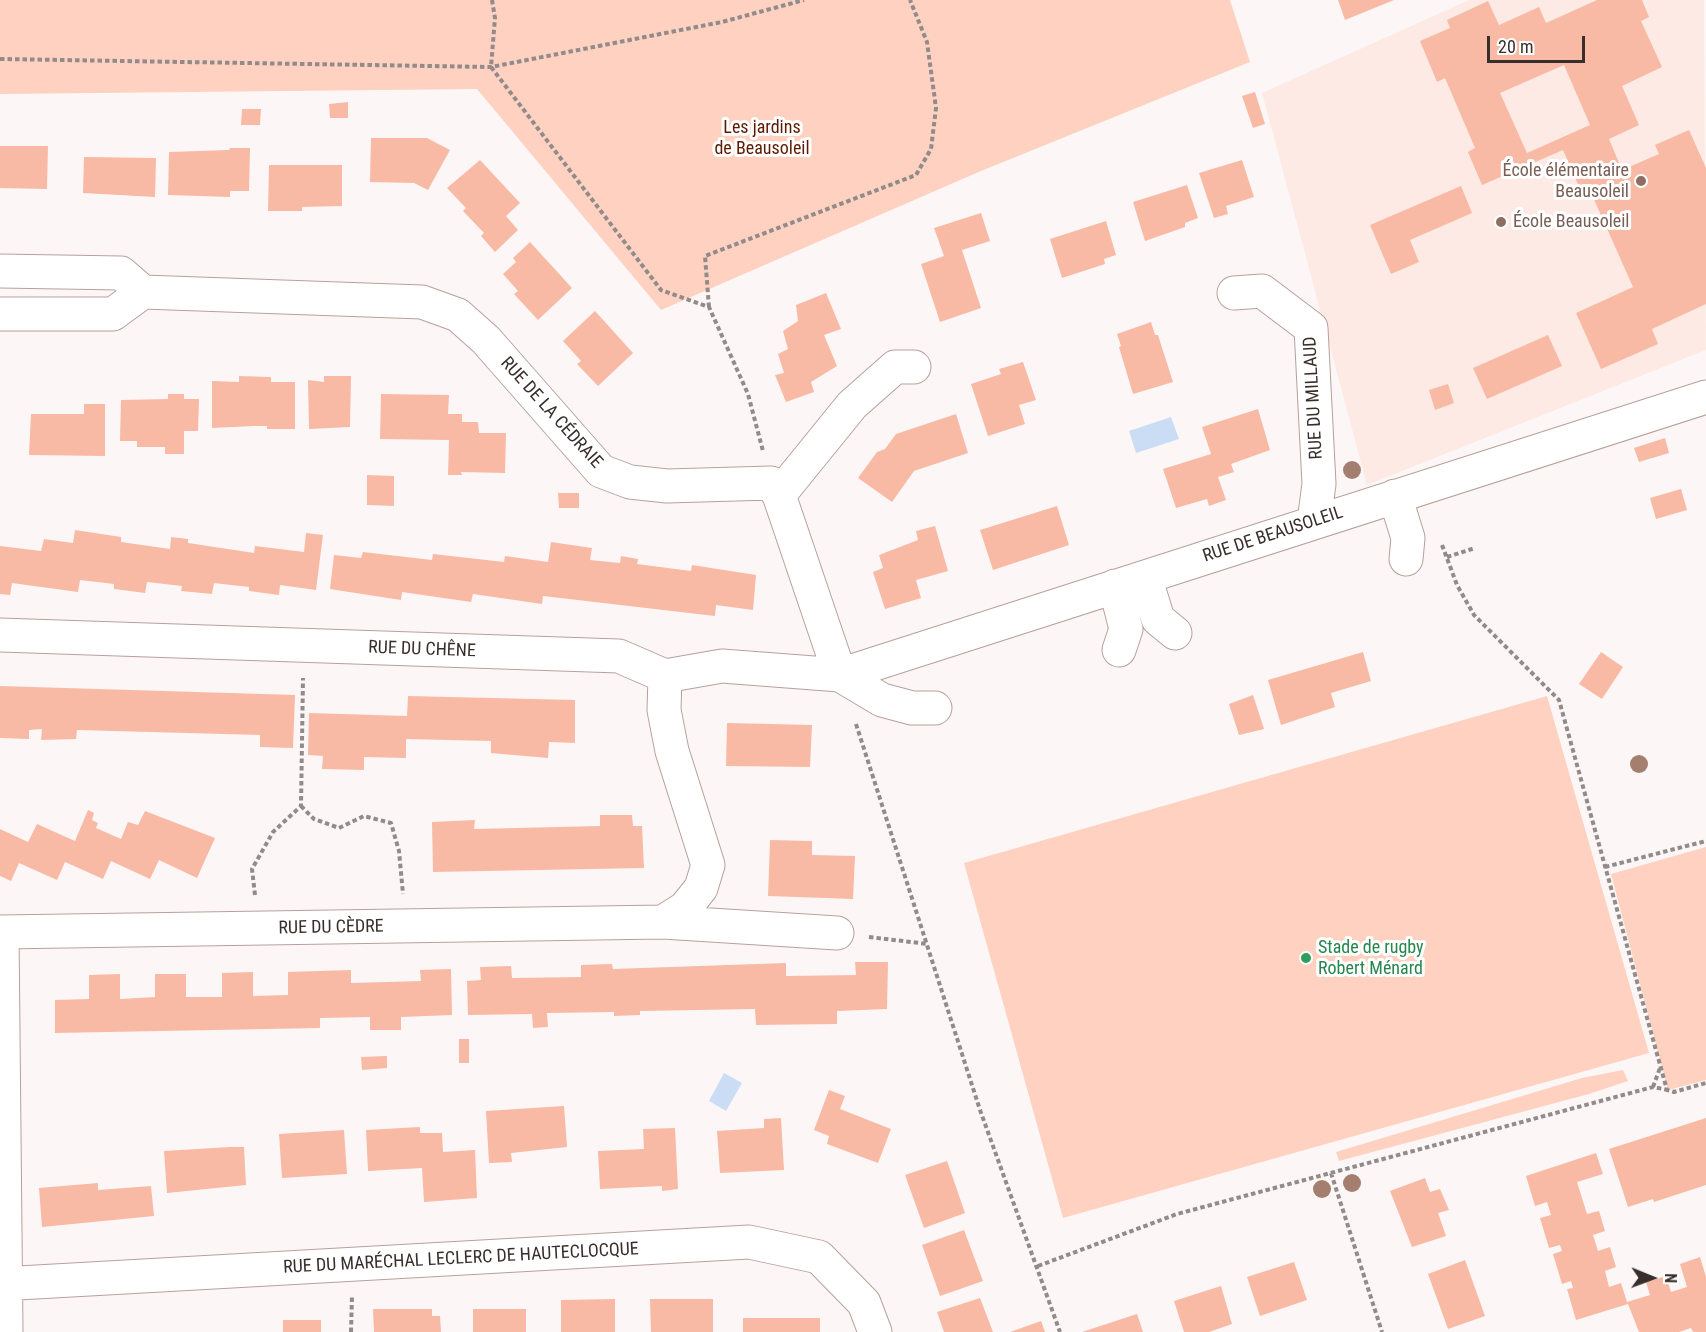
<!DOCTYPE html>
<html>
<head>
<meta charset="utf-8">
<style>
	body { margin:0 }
	#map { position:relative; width:1706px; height:1332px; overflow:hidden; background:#fcf7f6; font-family:"Roboto Condensed",sans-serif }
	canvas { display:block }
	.north { position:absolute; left:1622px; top:1248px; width:60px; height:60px; -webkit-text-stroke:4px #fff; paint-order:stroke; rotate:91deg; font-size:16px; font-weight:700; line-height:24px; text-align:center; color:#382f2c }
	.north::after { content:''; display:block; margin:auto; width:21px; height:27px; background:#382f2c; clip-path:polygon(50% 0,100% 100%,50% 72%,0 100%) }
	.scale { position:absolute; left:1487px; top:36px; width:98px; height:27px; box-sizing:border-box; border:3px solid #382f2c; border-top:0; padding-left:8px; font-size:18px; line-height:21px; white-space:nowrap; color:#382f2c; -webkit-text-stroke:4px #fff; paint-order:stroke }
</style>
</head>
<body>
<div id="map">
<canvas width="1706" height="1332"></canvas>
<div class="north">N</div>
<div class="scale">20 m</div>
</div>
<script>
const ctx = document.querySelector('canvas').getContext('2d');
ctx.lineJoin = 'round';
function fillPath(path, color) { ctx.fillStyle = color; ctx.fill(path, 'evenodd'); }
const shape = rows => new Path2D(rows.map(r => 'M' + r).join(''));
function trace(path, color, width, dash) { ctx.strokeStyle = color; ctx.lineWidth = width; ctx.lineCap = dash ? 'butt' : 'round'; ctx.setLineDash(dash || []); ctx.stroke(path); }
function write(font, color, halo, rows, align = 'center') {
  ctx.font = font + ' "Roboto Condensed",sans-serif'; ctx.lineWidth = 6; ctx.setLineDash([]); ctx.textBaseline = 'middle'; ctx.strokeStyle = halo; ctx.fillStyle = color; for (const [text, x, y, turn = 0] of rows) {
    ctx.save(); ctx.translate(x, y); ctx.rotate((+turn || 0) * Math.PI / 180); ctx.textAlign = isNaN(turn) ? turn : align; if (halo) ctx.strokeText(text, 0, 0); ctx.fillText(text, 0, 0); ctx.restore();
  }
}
const built = shape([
	[1469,0,1704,0,1706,350,1367,485,1262,93]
]);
const green = shape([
	[0,0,1230,0,1250,62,981,171,661,310,477,89,0,94],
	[1547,696,1649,1053,1063,1218,964,863],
	[1706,847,1706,1080,1668,1090,1611,874],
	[1623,1070,1628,1081,1589,1094,1339,1161,1336,1152,1582,1078]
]);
const water = shape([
	[1171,417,1179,439,1136,453,1129,431],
	[724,1073,742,1083,726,1111,709,1101]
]);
const building = shape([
	[1338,0,1394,0,1345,20],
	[1597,0,1642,0,1649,17,1641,21,1662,67,1622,86,1639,125,1609,139,1622,170,1659,154,1655,145,1689,130,1706,168,1706,304,1652,329,1658,344,1601,369,1576,313,1633,287,1588,186,1580,189,1563,150,1482,185,1468,152,1475,148,1445,78,1437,82,1420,41,1450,28,1447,20,1488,1,1499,25,1539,7,1546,23],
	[1564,65,1590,125,1527,153,1500,93],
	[1255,92,1265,124,1253,128,1242,96],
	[348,102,348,118,330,118,329,104],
	[242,109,261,109,260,125,241,125],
	[371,138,427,138,450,150,428,190,414,183,370,182],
	[0,146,48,146,47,189,0,188],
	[230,148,250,148,249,191,230,191,230,197,168,195,169,152,229,150],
	[84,157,156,158,155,197,83,193],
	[480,160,520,203,506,216,518,230,495,252,481,236,484,233,463,211,466,208,447,188],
	[1242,160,1254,197,1226,206,1228,214,1214,218,1199,173],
	[269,165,342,165,342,206,302,207,302,211,268,211],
	[1187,185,1198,218,1185,223,1185,227,1145,241,1133,202],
	[1461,186,1472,213,1410,240,1419,262,1391,274,1370,225],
	[981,213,990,241,962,250,981,308,940,322,921,264,944,256,934,228],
	[1106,221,1116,255,1104,259,1105,264,1062,278,1050,239],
	[530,242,572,288,538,320,514,294,518,291,503,274,516,262,513,258],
	[826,293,841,329,824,335,837,366,811,382,814,392,786,402,775,375,784,373,778,354,788,349,783,331,798,321,796,305],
	[595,311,633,353,598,386,577,364,581,361,563,341],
	[1151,322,1155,335,1158,335,1173,382,1133,394,1119,347,1121,346,1117,334],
	[1548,335,1562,366,1487,399,1473,368],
	[1023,362,1036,400,1019,405,1025,424,988,436,971,384,1001,374,999,369],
	[239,376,271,377,271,382,295,382,295,429,267,429,267,426,254,426,212,428,212,381,239,382],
	[324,376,351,376,350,427,309,429,308,380,324,382],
	[1448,384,1454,403,1435,410,1429,390],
	[168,394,184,394,184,399,199,399,198,431,184,431,184,454,165,454,165,447,137,447,137,441,120,441,121,400,168,399],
	[381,394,449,395,448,414,462,414,462,422,478,422,479,433,506,433,505,473,461,472,462,475,448,475,449,440,380,439],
	[84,404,105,404,105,456,29,455,31,414,84,414],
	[1258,409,1270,450,1231,464,1234,472,1218,477,1226,500,1209,506,1207,499,1176,508,1163,469,1211,454,1202,427],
	[956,414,968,453,914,471,892,502,858,478,877,452,885,449,896,434],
	[1665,438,1669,453,1639,462,1634,448],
	[367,475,394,476,394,506,367,505],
	[1681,489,1687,510,1656,519,1650,498],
	[558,493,579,493,579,508,559,508],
	[1057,506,1069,545,993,570,980,530],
	[935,526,948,571,916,580,921,598,885,609,873,572,883,568,879,555,918,540,916,531],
	[75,530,121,537,121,542,170,549,171,537,188,539,188,543,254,553,255,546,304,552,306,533,323,535,316,590,280,585,279,595,249,591,249,587,214,583,212,594,181,591,182,586,147,582,145,593,114,589,114,584,80,580,78,592,12,583,10,595,0,594,0,546,41,551,44,539,73,543],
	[551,542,592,548,590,560,620,563,621,556,638,559,637,564,691,571,692,565,756,575,753,610,716,605,715,616,543,596,542,604,473,594,471,602,402,592,401,600,330,589,334,555,361,558,363,552,432,560,433,554,504,562,505,556,548,562],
	[1363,652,1371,681,1331,693,1335,707,1281,725,1268,680],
	[1601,652,1623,667,1602,699,1579,684],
	[0,686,295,695,293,748,260,747,260,735,77,730,76,739,41,740,42,729,29,730,29,739,0,738],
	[1253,695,1264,729,1239,735,1229,704],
	[408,696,575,700,575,743,549,742,548,758,491,753,491,741,406,739,406,758,364,757,364,770,322,769,323,756,308,755,309,713,407,716],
	[727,723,812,725,810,767,726,766],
	[88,810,94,813,92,820,98,823,96,828,121,839,128,822,138,825,145,811,215,838,197,878,159,860,150,879,111,861,103,879,65,862,57,880,19,863,11,881,0,876,0,829,28,842,37,824,75,841],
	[600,815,632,815,633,826,642,826,644,868,433,872,432,822,475,820,474,829,600,826],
	[770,840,812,841,812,855,855,856,853,899,768,896],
	[855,962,888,962,887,1009,837,1011,837,1024,756,1025,755,1009,640,1011,640,1015,614,1016,614,1012,547,1013,548,1027,533,1028,532,1014,468,1015,467,981,481,980,480,967,511,966,512,978,581,977,581,965,612,964,613,969,786,963,786,976,856,975],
	[451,969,452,1015,401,1017,401,1030,370,1030,370,1017,320,1018,320,1028,55,1033,55,1000,89,999,89,975,120,974,120,999,155,997,155,974,186,974,186,997,222,997,222,973,253,972,253,996,288,995,288,972,351,970,351,983,421,981,420,970],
	[459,1039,469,1039,469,1063,459,1063],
	[387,1056,387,1068,362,1070,361,1057],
	[829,1090,845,1096,840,1109,891,1129,878,1163,827,1144,829,1136,814,1130],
	[564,1106,567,1147,511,1153,512,1162,489,1163,486,1111],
	[781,1118,784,1170,720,1173,717,1131,764,1128,764,1119],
	[1706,1118,1706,1185,1654,1202,1653,1199,1628,1207,1609,1149],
	[420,1127,420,1133,442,1133,443,1152,475,1150,477,1198,424,1202,422,1168,368,1171,366,1130],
	[675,1128,678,1189,662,1191,662,1186,600,1189,598,1151,644,1149,643,1129],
	[344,1130,347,1174,282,1178,279,1134],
	[230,1147,244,1147,246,1185,167,1193,164,1151],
	[1596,1153,1603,1174,1577,1182,1587,1214,1599,1211,1605,1231,1593,1235,1598,1251,1610,1247,1616,1267,1605,1271,1609,1287,1621,1283,1627,1302,1650,1295,1646,1282,1666,1276,1671,1292,1687,1287,1680,1264,1700,1257,1706,1277,1706,1332,1693,1332,1691,1328,1679,1332,1639,1332,1628,1304,1576,1320,1567,1289,1573,1288,1571,1281,1562,1284,1553,1254,1562,1251,1560,1245,1549,1248,1540,1218,1551,1215,1547,1202,1535,1206,1526,1176],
	[947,1161,965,1213,924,1228,905,1175],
	[1425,1178,1430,1192,1440,1189,1449,1210,1438,1213,1446,1236,1412,1247,1390,1191],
	[98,1183,98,1190,151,1186,154,1216,42,1227,39,1188],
	[964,1230,983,1281,940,1296,922,1245],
	[1465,1260,1485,1316,1448,1329,1428,1274],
	[1294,1262,1307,1300,1260,1316,1247,1277],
	[1221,1286,1232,1324,1209,1332,1184,1332,1174,1301],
	[980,1298,993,1332,944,1332,937,1312],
	[615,1299,615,1332,561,1332,561,1300],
	[650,1299,713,1299,713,1332,651,1332],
	[373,1309,432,1309,432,1316,440,1316,441,1332,374,1332],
	[473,1309,526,1309,526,1332,473,1332],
	[1137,1314,1143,1332,1082,1332],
	[743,1318,820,1318,820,1332,743,1332],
	[283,1320,321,1320,321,1332,283,1332],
	[1041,1321,1045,1332,1010,1332]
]);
const path = shape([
	[492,0,495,18,491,67,661,290,709,307,748,394,763,451],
	[0,59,491,67,722,22,804,0],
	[709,307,705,256,916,175,931,149,936,108,927,42,910,0],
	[1442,545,1457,585,1474,615,1559,700,1667,1090,1674,1092,1706,1083],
	[1447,557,1475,548],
	[856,724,980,1110,1060,1332],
	[301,806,314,819,339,828,364,816,391,823,399,851,403,894],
	[1605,867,1706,841],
	[255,895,252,869,273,832,301,806,303,678],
	[869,937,928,944],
	[1653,1087,1660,1068],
	[1331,1173,1382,1332],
	[1038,1266,1177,1214,1653,1087,1668,1090],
	[351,1332,352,1296]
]);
const minor = shape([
	[0,271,121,273,143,292],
	[1234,293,1262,291,1311,328,1319,484,1314,522],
	[0,314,113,314,143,292,422,302,458,315,486,340,601,471,630,482,667,486,771,483,779,495,840,675],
	[779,495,852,405,895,367,914,367],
	[1395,496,1408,538,1406,559],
	[1145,577,1158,619,1175,633],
	[1115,586,1126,629,1119,650],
	[0,635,619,656,665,676,722,666,840,675,1706,397],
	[840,675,882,700,912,708,935,708],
	[663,922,837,933],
	[0,932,663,922,685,908,701,888,708,865,672,751,664,710,665,676],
	[2,932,6,1332],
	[0,1284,749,1242,819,1257,864,1303,875,1332]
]);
const trees = [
	[1352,470],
	[1639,764],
	[1352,1183],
	[1322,1189]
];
const markers = [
	[1641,181,6,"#8d6e63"],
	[1501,222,6,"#8d6e63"],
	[1306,958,6,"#2e9e5b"]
];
const parkNames = [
	["Les jardins",762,128],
	["de Beausoleil",762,149]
];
const educationNames = [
	["École élémentaire",1629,171],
	["Beausoleil",1629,192],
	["École Beausoleil",1513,222,"left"]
];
const streetNames = [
	["RUE DU MILLAUD",1314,398,-93],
	["RUE DE LA CÉDRAIE",551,413,48],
	["RUE DE BEAUSOLEIL",1273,535,-18],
	["RUE DU CHÊNE",422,650,2],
	["RUE DU CÈDRE",331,928,-1],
	["RUE DU MARÉCHAL LECLERC DE HAUTECLOCQUE",461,1259,-3]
];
const leisureNames = [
	["Stade de rugby",1318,948],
	["Robert Ménard",1318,969]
];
fillPath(built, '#fdeae4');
fillPath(green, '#fed1c1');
fillPath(water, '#cbddf5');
fillPath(building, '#f8baa4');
trace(minor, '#b7a19a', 35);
trace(path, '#928b89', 4, [4.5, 3]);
trace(minor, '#fff', 33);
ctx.fillStyle = '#a47e6f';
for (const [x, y] of trees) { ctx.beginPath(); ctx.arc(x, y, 9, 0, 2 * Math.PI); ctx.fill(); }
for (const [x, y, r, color] of markers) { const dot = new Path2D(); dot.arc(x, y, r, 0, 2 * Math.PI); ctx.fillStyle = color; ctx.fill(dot); trace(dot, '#fff', 2); }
write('18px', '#5c1b00', '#fff', parkNames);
write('18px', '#785e54', '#fff', educationNames, 'right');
write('18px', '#382f2c', '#fff', streetNames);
write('18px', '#27864d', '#fff', leisureNames, 'left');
</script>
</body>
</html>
